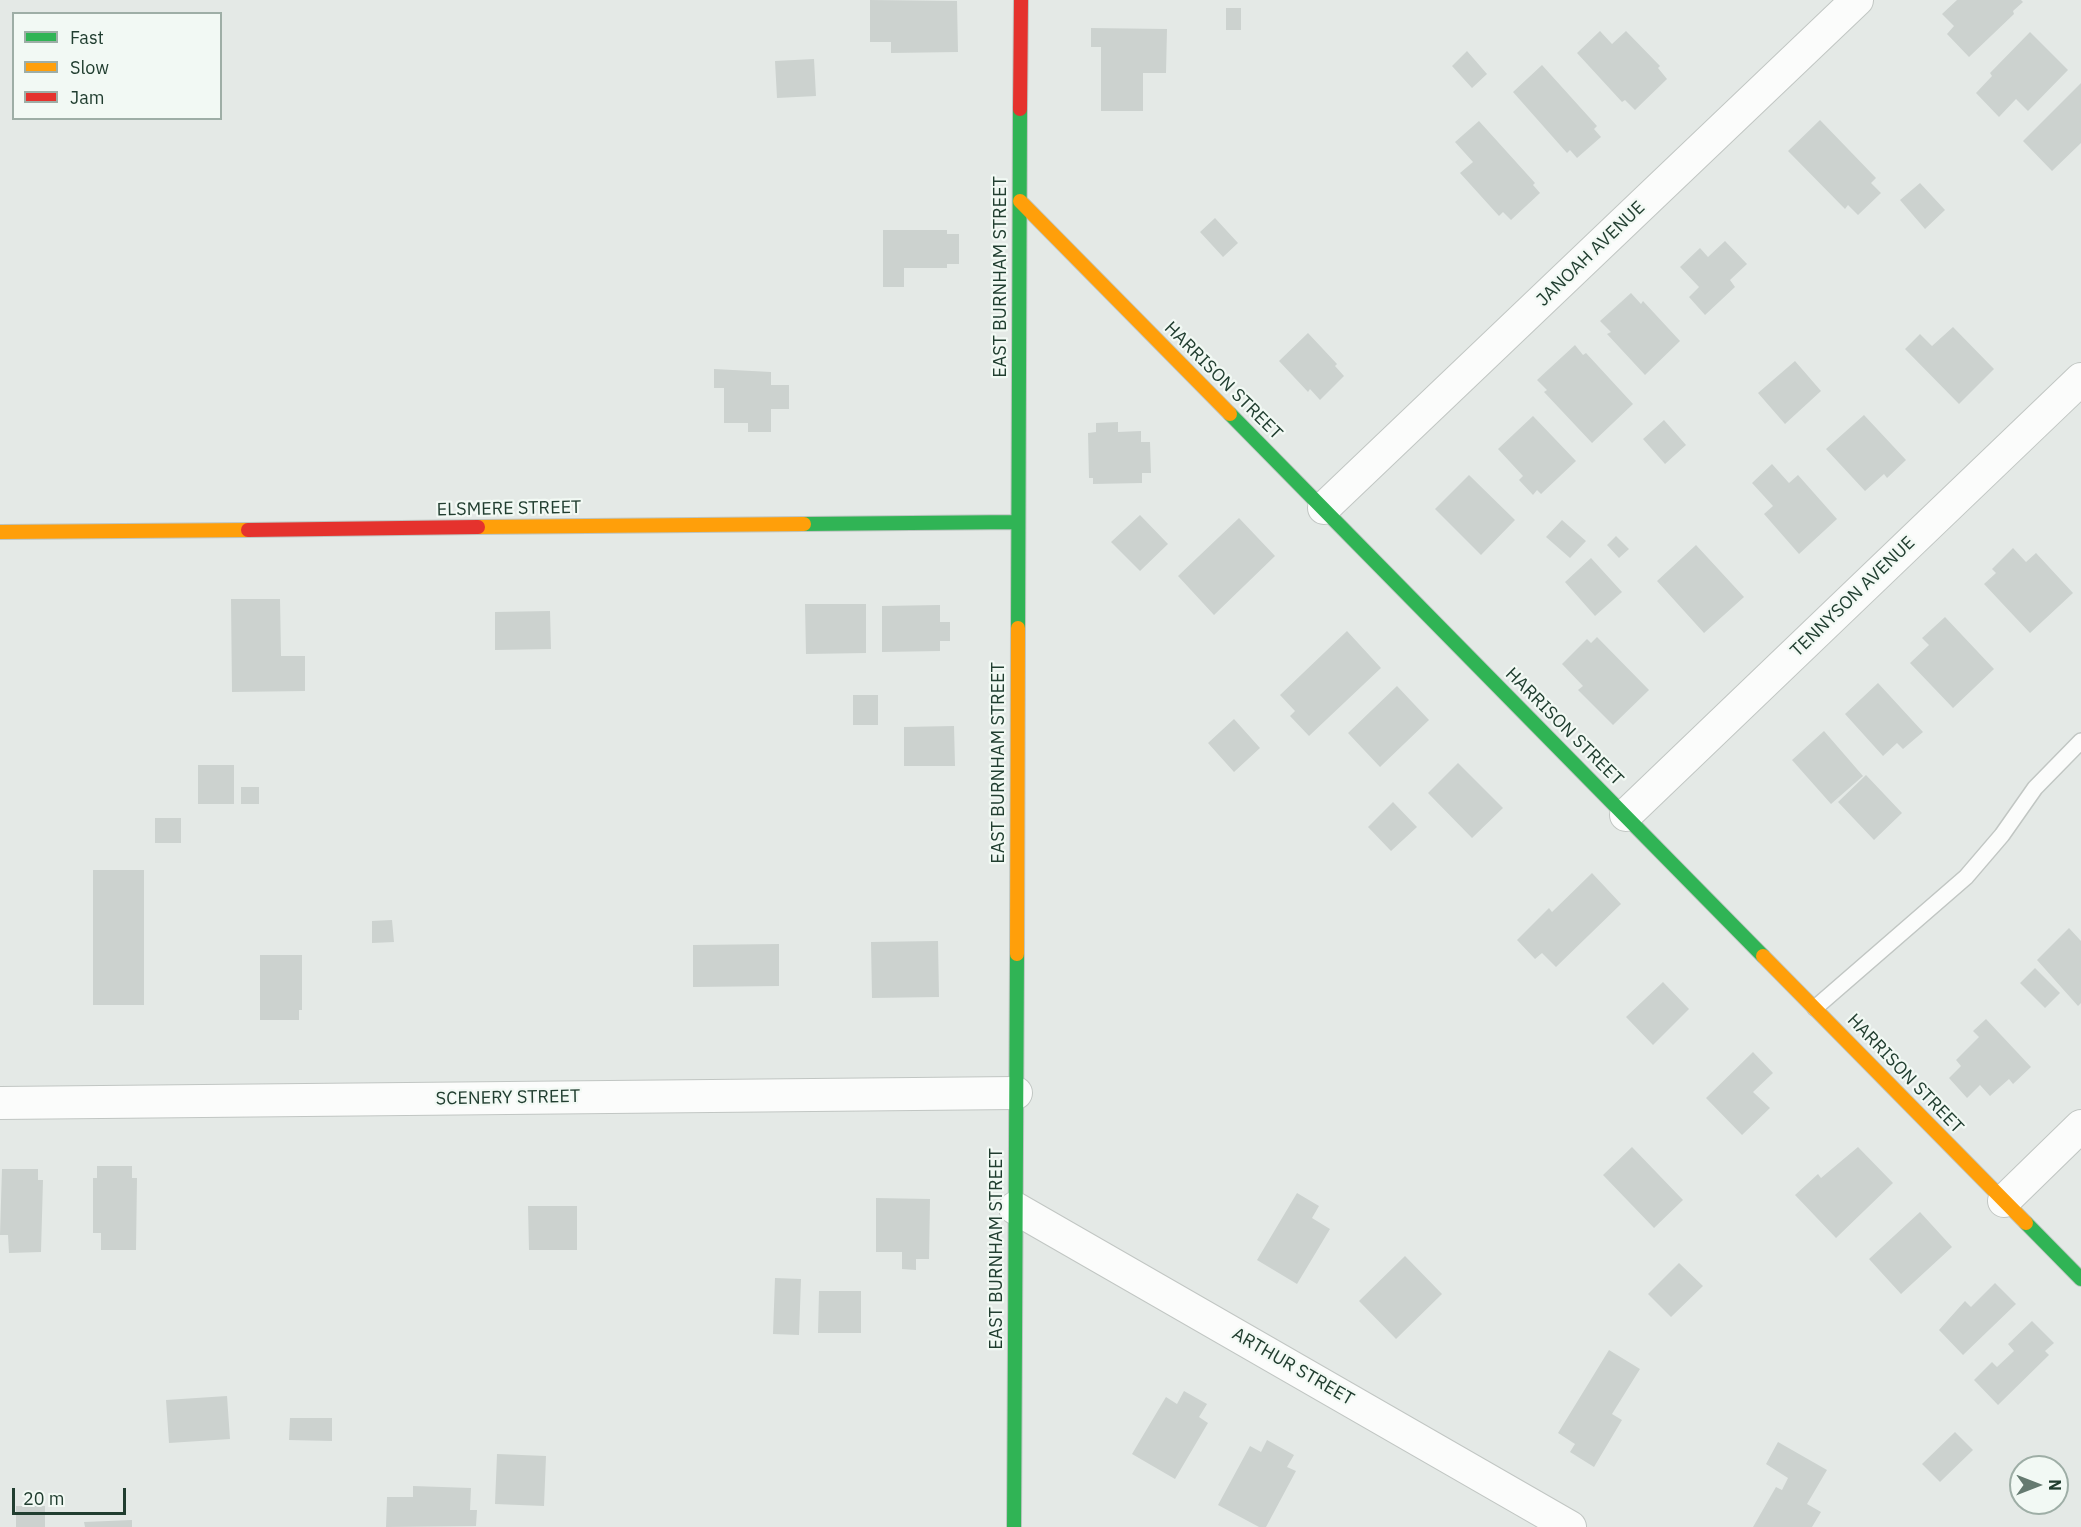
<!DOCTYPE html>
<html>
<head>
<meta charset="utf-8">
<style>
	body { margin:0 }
	#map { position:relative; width:2081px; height:1527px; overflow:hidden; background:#e4e9e6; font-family:"IBM Plex Sans",sans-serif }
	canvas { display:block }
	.legend { position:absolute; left:12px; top:12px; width:210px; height:108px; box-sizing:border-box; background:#f2f9f4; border:2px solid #9eaea6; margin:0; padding:8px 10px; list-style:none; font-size:18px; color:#213e30 }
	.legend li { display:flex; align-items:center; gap:12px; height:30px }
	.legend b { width:30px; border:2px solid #9eaea6 }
	.north { position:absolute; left:2009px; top:1455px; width:60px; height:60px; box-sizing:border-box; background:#f2f9f4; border:2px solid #9eaea6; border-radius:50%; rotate:90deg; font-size:16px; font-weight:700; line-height:24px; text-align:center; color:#213e30 }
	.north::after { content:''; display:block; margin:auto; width:21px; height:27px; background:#657a70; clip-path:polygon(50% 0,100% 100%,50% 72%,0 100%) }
	.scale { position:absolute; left:12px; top:1488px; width:114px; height:27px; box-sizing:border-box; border:3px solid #213e30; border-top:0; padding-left:8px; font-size:18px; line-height:21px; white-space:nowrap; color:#213e30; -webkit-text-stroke:4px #f2f9f4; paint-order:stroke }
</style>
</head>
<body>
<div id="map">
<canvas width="2081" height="1527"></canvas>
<ul class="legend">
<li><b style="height:8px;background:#30b455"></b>Fast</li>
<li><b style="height:8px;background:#ff9f0a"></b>Slow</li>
<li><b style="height:8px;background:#e5322d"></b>Jam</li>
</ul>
<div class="north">N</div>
<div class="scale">20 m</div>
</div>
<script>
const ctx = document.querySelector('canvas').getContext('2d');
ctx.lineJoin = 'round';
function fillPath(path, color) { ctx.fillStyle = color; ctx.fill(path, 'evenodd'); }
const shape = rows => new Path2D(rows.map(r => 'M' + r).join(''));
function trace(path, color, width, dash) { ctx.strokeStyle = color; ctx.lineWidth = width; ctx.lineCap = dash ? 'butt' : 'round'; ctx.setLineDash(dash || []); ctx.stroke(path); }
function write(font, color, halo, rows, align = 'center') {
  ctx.font = font + ' "IBM Plex Sans",sans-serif'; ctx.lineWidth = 4.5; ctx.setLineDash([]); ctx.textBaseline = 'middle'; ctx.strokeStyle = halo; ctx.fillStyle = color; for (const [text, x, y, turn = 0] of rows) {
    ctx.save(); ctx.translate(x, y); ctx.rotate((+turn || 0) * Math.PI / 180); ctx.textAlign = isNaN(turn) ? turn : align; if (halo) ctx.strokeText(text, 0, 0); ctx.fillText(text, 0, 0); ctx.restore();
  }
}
const building = shape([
	[870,0,957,1,958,52,891,53,891,42,870,42],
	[1957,0,2021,0,2023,2,2013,11,2014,14,1969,57,1947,34,1954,26,1942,14],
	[1226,8,1241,8,1241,30,1226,30],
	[1091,28,1167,29,1166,73,1143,73,1143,111,1101,111,1101,47,1091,47],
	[1600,31,1612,44,1626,31,1660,66,1658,68,1667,79,1635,110,1625,100,1622,102,1577,53],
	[2030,32,2068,70,2028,111,2016,99,1999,117,1976,93,1992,76,1990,73],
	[1467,51,1487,74,1472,88,1452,66],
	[814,59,816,96,777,98,775,61],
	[1542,65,1597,126,1594,129,1601,137,1577,158,1570,150,1567,153,1513,92],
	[2081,83,2081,143,2052,171,2023,141],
	[1820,120,1876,178,1871,183,1881,193,1858,215,1848,205,1845,209,1788,151],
	[1479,121,1535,183,1533,185,1540,193,1511,220,1503,212,1499,216,1460,173,1473,162,1455,142],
	[1920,183,1945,210,1925,229,1900,200],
	[1215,218,1238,243,1223,257,1200,232],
	[883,230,947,230,947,234,959,234,959,264,947,264,947,268,904,268,904,287,883,287],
	[1725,241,1747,264,1730,280,1735,287,1705,315,1689,297,1699,287,1680,267,1700,248,1708,257],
	[1631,293,1641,304,1643,301,1680,341,1645,375,1607,334,1611,332,1600,321],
	[1953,327,1994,369,1959,404,1905,349,1920,334,1932,346],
	[1308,333,1337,364,1335,366,1344,376,1320,400,1310,389,1308,392,1279,361],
	[1575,345,1583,355,1586,353,1633,404,1592,443,1544,392,1547,390,1537,380],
	[1795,361,1821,391,1785,424,1758,393],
	[714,369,771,372,771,385,789,385,789,409,771,409,771,432,748,432,748,423,724,423,724,388,714,388],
	[1864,415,1906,460,1887,478,1884,474,1865,491,1826,449],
	[1533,416,1576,461,1541,494,1537,490,1533,495,1519,480,1523,476,1498,449],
	[1664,420,1686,445,1665,464,1643,439],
	[1118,422,1118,432,1141,431,1141,442,1150,442,1151,473,1142,473,1142,483,1093,484,1093,478,1089,478,1088,433,1096,432,1096,423],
	[1772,464,1789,483,1798,475,1837,519,1799,554,1764,514,1773,506,1752,483],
	[1469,475,1515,520,1481,555,1435,509],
	[1140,515,1168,544,1140,571,1111,542],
	[1239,518,1275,556,1214,615,1178,576],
	[1562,520,1586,541,1570,558,1546,537],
	[1616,536,1629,549,1619,558,1607,545],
	[1696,545,1744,597,1704,633,1657,581],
	[2013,548,2026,562,2036,553,2073,593,2030,633,1984,584,1996,573,1992,569],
	[1591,558,1622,592,1595,616,1565,582],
	[231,599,280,599,281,656,305,656,305,691,232,692],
	[805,604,866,604,866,653,806,654],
	[940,605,940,622,950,622,950,641,940,641,940,651,882,652,882,606],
	[550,611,551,649,495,650,495,612],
	[1945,617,1994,669,1953,708,1910,663,1929,645,1922,638],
	[1347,631,1381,668,1309,736,1290,716,1295,711,1280,695],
	[1597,637,1649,690,1613,725,1578,690,1583,686,1562,664,1587,639,1591,643],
	[1878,683,1923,732,1903,749,1897,743,1883,756,1845,714],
	[1397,686,1429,720,1380,767,1348,733],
	[853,695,878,695,878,725,853,725],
	[1234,719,1260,748,1234,772,1208,743],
	[954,726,955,766,904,766,904,727],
	[1824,731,1863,776,1831,804,1792,760],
	[1458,763,1503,808,1472,838,1428,793],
	[198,765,234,765,234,804,198,804],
	[1866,775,1902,813,1874,840,1838,802],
	[241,787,259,787,259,804,241,804],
	[1393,802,1417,827,1391,851,1368,827],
	[155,818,181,818,181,843,155,843],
	[93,870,144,870,144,1005,93,1005],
	[1592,873,1621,904,1556,967,1542,953,1535,959,1517,940,1549,908,1552,912],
	[392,920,394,942,372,943,372,921],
	[2069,928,2081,941,2081,1003,2078,1006,2037,960],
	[938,941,939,997,872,998,871,942],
	[779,944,779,986,693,987,693,945],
	[260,955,302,955,302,1010,299,1010,299,1020,260,1020],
	[2035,968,2060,993,2045,1008,2020,983],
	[1663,982,1689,1009,1653,1045,1626,1017],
	[1986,1019,2031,1067,2013,1084,2009,1079,1990,1096,1980,1085,1967,1098,1949,1078,1961,1066,1956,1060,1979,1037,1973,1031],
	[1753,1052,1773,1073,1753,1092,1770,1108,1742,1135,1706,1098],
	[1632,1147,1683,1200,1654,1228,1603,1175],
	[1858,1147,1893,1183,1836,1238,1795,1195,1818,1174,1821,1178],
	[97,1166,132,1166,132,1178,137,1178,136,1250,101,1250,101,1233,93,1233,93,1178,97,1178],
	[2,1169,38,1169,38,1180,43,1180,41,1252,9,1253,8,1235,0,1235],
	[1297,1193,1319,1206,1312,1218,1330,1229,1297,1284,1257,1260],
	[876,1198,930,1199,929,1259,916,1259,916,1270,902,1269,902,1252,876,1252],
	[528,1206,577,1206,577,1250,529,1250],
	[1920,1212,1952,1247,1901,1294,1869,1259],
	[1405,1256,1442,1294,1396,1339,1359,1301],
	[1679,1263,1703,1286,1671,1317,1648,1294],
	[775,1278,801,1279,799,1335,773,1334],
	[1995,1283,2016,1304,1963,1355,1939,1330,1965,1301,1971,1307],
	[819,1291,861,1291,861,1333,818,1333],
	[2032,1321,2054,1343,2045,1351,2049,1355,1998,1405,1974,1380,1992,1362,1997,1367,2014,1351,2008,1344],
	[1609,1350,1640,1369,1612,1414,1622,1420,1594,1467,1570,1452,1575,1444,1558,1433],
	[1184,1391,1207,1404,1199,1417,1208,1423,1175,1479,1132,1454,1166,1397,1177,1404],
	[227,1396,230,1439,169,1443,166,1400],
	[290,1418,332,1418,332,1441,289,1440],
	[1955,1432,1973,1450,1940,1482,1922,1464],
	[1267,1440,1294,1455,1287,1467,1296,1471,1266,1527,1259,1527,1218,1505,1250,1446,1261,1452],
	[1778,1442,1827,1470,1807,1504,1821,1512,1812,1527,1753,1527,1776,1487,1782,1490,1788,1478,1766,1464],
	[497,1454,546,1456,544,1506,495,1504],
	[413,1486,471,1488,470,1510,477,1510,476,1526,386,1527,387,1497,413,1497],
	[16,1506,45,1506,45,1527,16,1527],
	[132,1520,132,1527,85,1527,84,1522]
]);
const lane = shape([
	[1815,1008,1966,877,2002,835,2035,788,2081,741]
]);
const street = shape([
	[1324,508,1857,0],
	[1626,815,2081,379],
	[0,1103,1016,1093],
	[2004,1201,2081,1126],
	[1015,1208,1570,1527]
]);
const fast = shape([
	[1230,414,1763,956],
	[804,524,1018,522],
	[1018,628,1020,109],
	[2026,1223,2081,1279],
	[1014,1527,1017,954]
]);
const slow = shape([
	[1020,201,1230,414],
	[478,527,804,524],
	[0,532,248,530],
	[1017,954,1018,628],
	[1763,956,2026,1223]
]);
const jam = shape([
	[1020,109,1021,0],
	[248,530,478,527]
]);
const streetNames = [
	["JANOAH AVENUE",1591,254,-44],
	["EAST BURNHAM STREET",1001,277,-90],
	["HARRISON STREET",1223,381,45],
	["ELSMERE STREET",509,509,-1],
	["TENNYSON AVENUE",1853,597,-44],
	["HARRISON STREET",1564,727,45],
	["EAST BURNHAM STREET",999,763,-90],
	["HARRISON STREET",1905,1074,46],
	["SCENERY STREET",508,1098,-1],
	["EAST BURNHAM STREET",997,1249,-90],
	["ARTHUR STREET",1293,1367,30]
];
fillPath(building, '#ccd2cf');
trace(lane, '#c1c6c3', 18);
trace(street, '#c1c6c3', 34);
trace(fast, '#bdc5c1', 16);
trace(slow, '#bdc5c1', 16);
trace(jam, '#bdc5c1', 16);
trace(lane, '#fbfcfb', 15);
trace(street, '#fbfcfb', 32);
trace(fast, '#30b455', 14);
trace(slow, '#ff9f0a', 14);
trace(jam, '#e5322d', 14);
write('18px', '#213e30', '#f2f9f4', streetNames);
</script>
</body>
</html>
